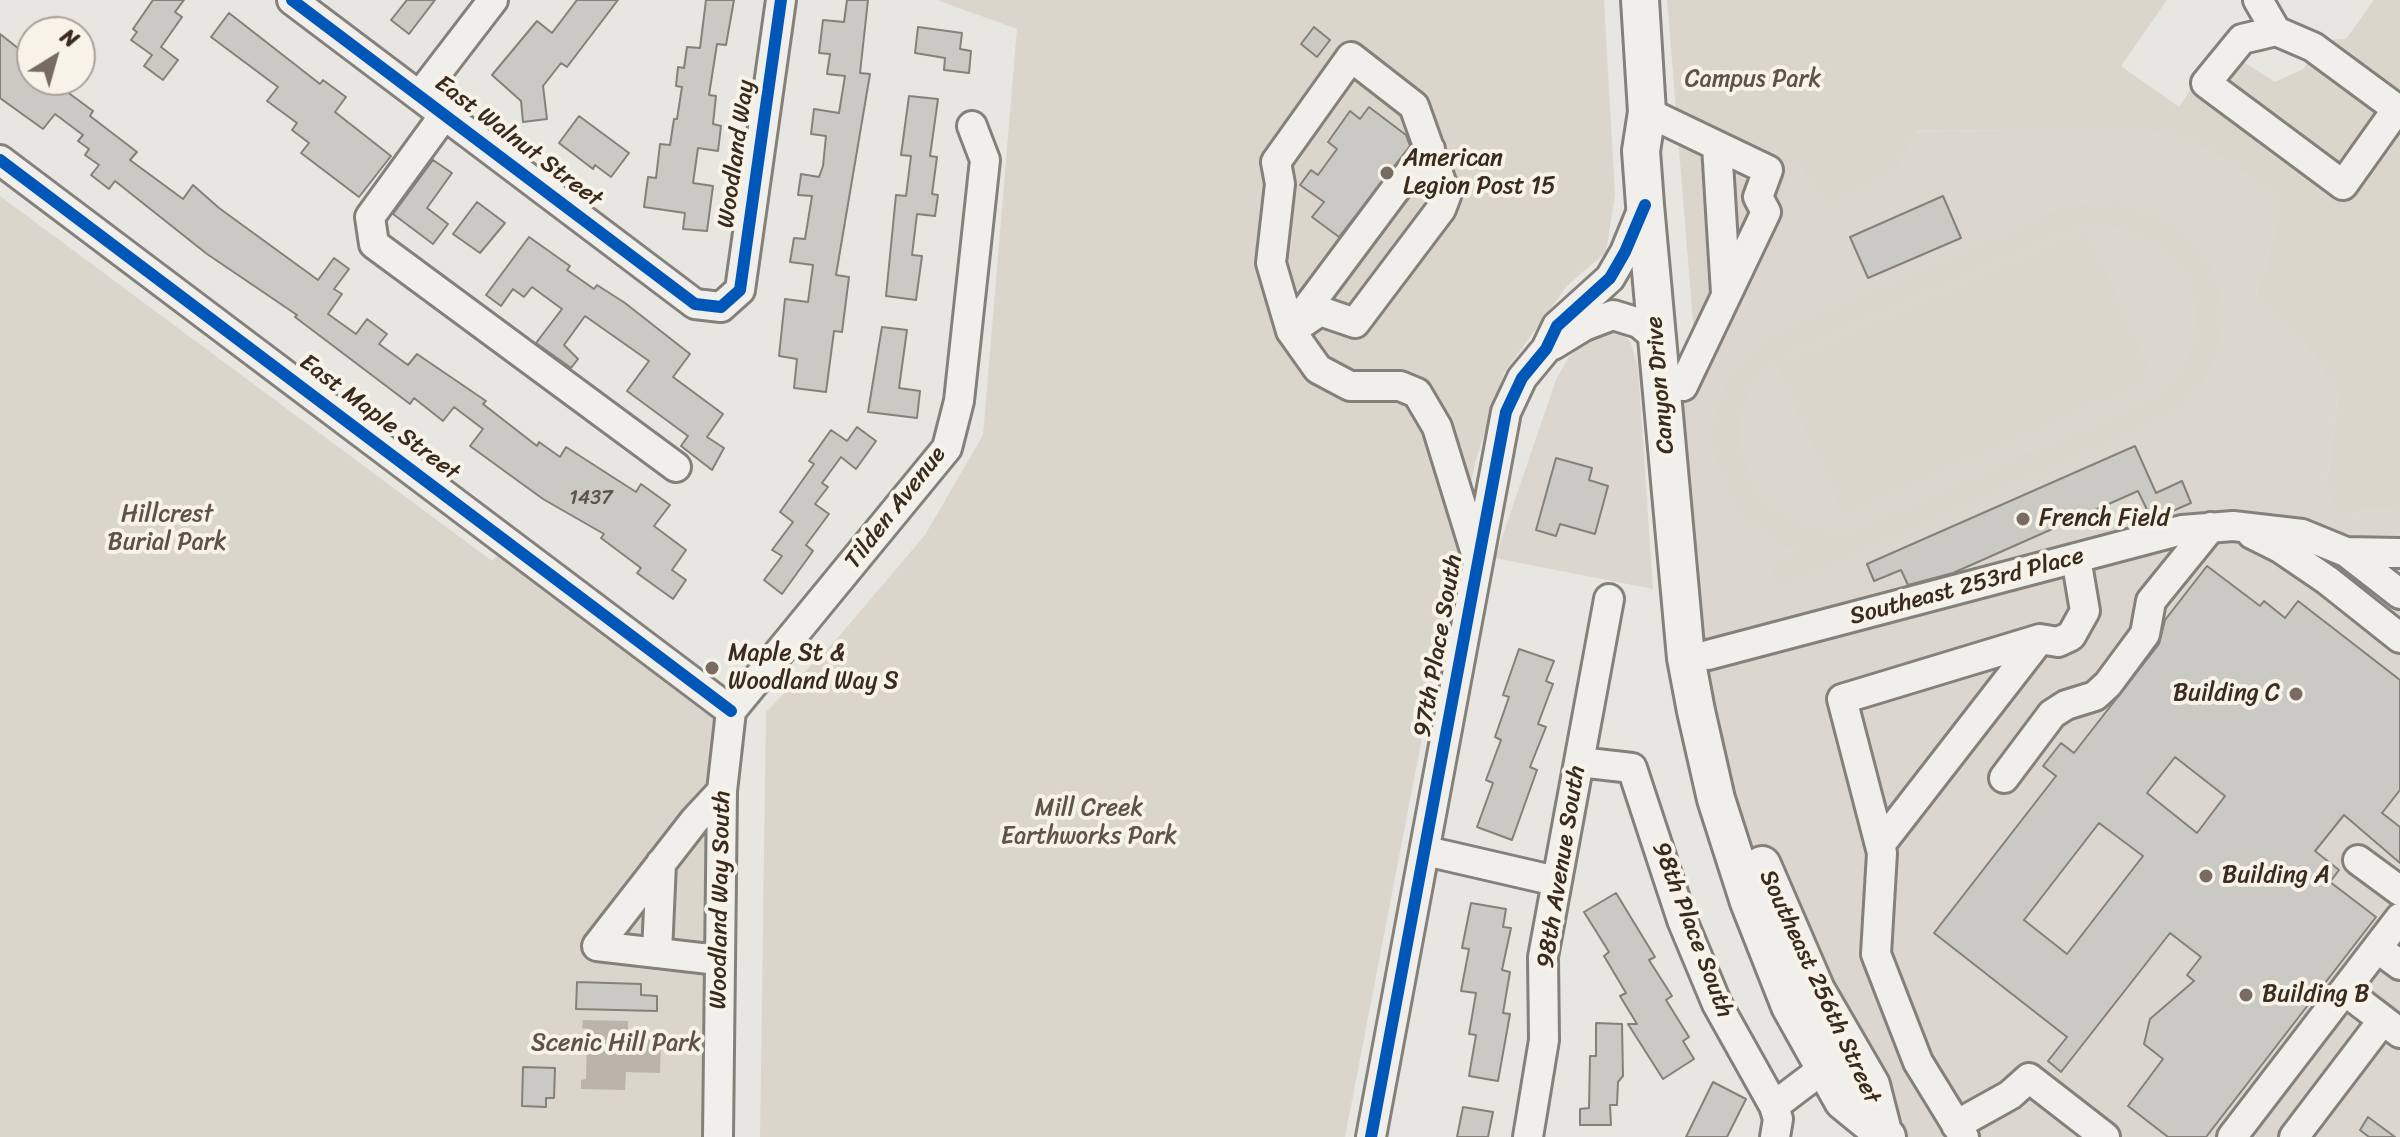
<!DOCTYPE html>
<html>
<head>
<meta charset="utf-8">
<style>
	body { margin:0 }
	#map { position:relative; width:2400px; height:1137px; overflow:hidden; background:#e8e6e0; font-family:Sriracha,sans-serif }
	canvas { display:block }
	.north { position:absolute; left:16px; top:16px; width:80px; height:80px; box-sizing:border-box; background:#f7f3e8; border:2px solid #aca397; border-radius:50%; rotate:37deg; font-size:22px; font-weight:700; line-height:32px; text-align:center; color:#3b2a1e }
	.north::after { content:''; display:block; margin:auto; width:28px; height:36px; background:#786c62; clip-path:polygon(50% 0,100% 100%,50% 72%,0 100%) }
</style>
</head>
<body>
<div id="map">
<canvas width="2400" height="1137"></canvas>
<div class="north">N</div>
</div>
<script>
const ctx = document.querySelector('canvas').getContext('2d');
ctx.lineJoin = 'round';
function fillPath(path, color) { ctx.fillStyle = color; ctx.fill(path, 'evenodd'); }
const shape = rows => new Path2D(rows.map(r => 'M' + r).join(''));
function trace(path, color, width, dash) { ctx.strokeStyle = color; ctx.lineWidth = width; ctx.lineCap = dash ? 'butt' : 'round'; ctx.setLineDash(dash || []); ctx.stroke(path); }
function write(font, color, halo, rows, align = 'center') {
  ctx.font = font + ' Sriracha,sans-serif'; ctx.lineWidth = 8; ctx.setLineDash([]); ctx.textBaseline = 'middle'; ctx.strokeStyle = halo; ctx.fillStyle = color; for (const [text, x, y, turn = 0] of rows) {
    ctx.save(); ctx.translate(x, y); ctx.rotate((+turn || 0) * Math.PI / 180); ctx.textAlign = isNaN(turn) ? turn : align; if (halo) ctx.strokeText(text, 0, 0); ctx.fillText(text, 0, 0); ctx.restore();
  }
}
const built = shape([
	[2146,128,2188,139,2236,167,2278,202,2278,220,2255,300,2315,357,2338,397,2326,486,2337,515,2400,507,2400,1137,1887,1137,1724,796,1670,416,1740,267,1811,133],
	[1604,331,1619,333,1630,341,1638,367,1653,589,1495,558,1556,380,1568,358,1590,338]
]);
const green = shape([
	[937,0,1604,0,1615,195,1606,252,1567,286,1504,373,1475,463,1345,1137,760,1137,766,712,835,641,925,535,983,435,1017,29],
	[1667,0,2167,0,2121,66,2179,107,2231,29,2245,63,2275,82,2303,69,2325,40,2346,39,2374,0,2400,0,2400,507,2337,515,2326,486,2338,397,2315,357,2255,300,2278,220,2278,202,2236,167,2188,139,2146,129,1916,131,1897,169,1826,207,1797,160,1696,360],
	[0,196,492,561,509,543,731,711,707,1137,0,1137],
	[2118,200,2169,220,2192,240,2209,263,2219,288,2223,314,2216,356,2201,385,2184,405,2165,419,1780,589,1770,563,1797,551,1776,544,1741,515,1724,488,1711,438,1714,415,1728,380,1752,348,1773,332,2067,206],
	[2104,225,2128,230,2164,249,2180,265,2191,287,2197,313,2192,346,2183,367,2152,398,1853,529,1833,531,1813,527,1792,519,1759,495,1740,451,1741,418,1751,387,1776,364,1844,516,2154,380,2087,228,1778,363,1790,353,2071,231,2083,226]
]);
const water = shape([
	[583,1020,628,1021,628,1038,661,1039,660,1073,626,1072,625,1090,581,1089,581,1080,586,1079,587,1029,582,1028]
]);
const building = shape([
	[153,0,184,0,175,12,182,17,161,47,178,60,163,80,144,66,152,55,131,40,137,32,133,29,153,0],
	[407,0,435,0,409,34,391,20,407,0],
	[577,0,618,0,567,67,561,63,543,86,547,119,523,122,521,101,492,75,537,21,552,33,577,0],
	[706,0,734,0,726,45,717,44,709,95,716,96,713,124,721,126,718,151,698,148,693,183,713,186,707,231,683,229,685,213,644,207,648,177,656,178,660,144,670,145,674,119,677,119,682,87,676,86,678,67,684,68,687,47,700,48,706,0],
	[847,0,868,0,860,73,870,74,836,275,849,277,842,332,834,331,826,392,794,388,797,359,779,356,785,299,808,302,813,265,790,262,794,238,805,239,812,196,798,195,801,174,819,177,823,166,826,136,811,134,814,109,839,113,845,76,827,74,830,54,819,53,823,20,844,22,847,0],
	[229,13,320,84,323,80,346,97,335,112,391,156,359,197,301,153,309,143,292,130,297,123,267,101,278,87,211,37,229,13],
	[918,27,962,33,960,49,971,51,969,73,944,70,945,58,915,53,918,27],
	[1314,27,1330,40,1317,57,1301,44,1314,27],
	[0,34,28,56,24,61,32,67,32,80,51,80,93,111,90,116,137,152,130,160,183,199,193,185,219,208,318,280,334,258,349,269,334,289,342,294,328,314,356,334,367,319,387,334,379,344,408,365,417,354,486,401,483,404,537,446,539,442,560,457,566,447,636,492,641,484,670,505,654,526,686,550,672,570,686,580,673,599,637,573,641,568,601,538,604,534,543,499,470,446,483,429,454,407,443,421,414,398,410,404,295,317,297,315,207,254,115,181,109,189,91,175,99,165,85,155,89,149,78,141,83,135,55,114,43,129,0,98,0,34],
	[909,96,938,99,930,156,937,157,932,194,938,195,935,216,917,214,912,255,922,256,916,300,886,296,896,195,906,196,911,156,901,155,909,96],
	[1369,107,1406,135,1410,146,1339,237,1312,217,1324,202,1300,185,1311,170,1318,175,1337,149,1328,142,1350,111,1360,119,1369,107],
	[579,116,629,153,611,177,595,165,593,169,559,143,579,116],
	[433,160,452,173,427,208,448,224,433,244,393,214,433,160],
	[1943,196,1961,238,1868,278,1850,237,1943,196],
	[477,202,505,223,480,253,453,234,477,202],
	[529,237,570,266,567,270,594,289,597,285,625,303,690,354,673,377,723,414,707,437,724,448,712,470,681,446,688,436,627,391,649,361,585,316,564,345,578,359,571,368,536,343,562,309,532,287,524,297,513,289,501,306,486,295,529,237],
	[882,327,907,330,899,388,920,391,917,418,868,412,882,327],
	[857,427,876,441,856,469,841,457,822,483,828,487,815,504,829,514,806,545,813,551,782,594,764,580,782,556,772,550,793,522,780,512,814,464,809,461,831,430,847,441,857,427],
	[2135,446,2156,493,2182,481,2191,503,2152,520,2138,491,1953,573,1908,585,1901,570,1874,581,1867,564,2135,446],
	[1556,458,1592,468,1589,480,1608,486,1595,534,1560,524,1556,536,1536,530,1556,458],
	[2207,566,2260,606,2264,601,2285,618,2298,601,2400,680,2400,790,2382,813,2400,827,2400,863,2344,815,2315,851,2339,870,2330,882,2376,917,2206,1137,2168,1137,2128,1106,2163,1059,2144,1044,2150,1019,2194,981,2187,975,2201,957,2170,933,2061,1072,2048,1061,2067,1037,1934,933,2056,776,2043,766,2061,743,2074,753,2159,644,2165,620,2207,566],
	[2175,757,2225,796,2197,833,2147,793,2175,757],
	[2099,823,2143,856,2067,954,2024,920,2099,823],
	[1519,649,1554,661,1546,681,1553,684,1538,724,1546,727,1530,767,1537,770,1512,840,1477,827,1493,783,1486,780,1501,740,1495,737,1509,697,1503,695,1519,649],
	[1616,893,1655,957,1649,960,1672,996,1666,1000,1689,1037,1683,1041,1694,1059,1663,1079,1628,1024,1637,1024,1620,996,1626,993,1604,956,1609,952,1584,912,1616,893],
	[1471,903,1506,909,1503,927,1511,928,1502,970,1510,972,1503,1013,1510,1014,1498,1081,1469,1076,1476,1035,1469,1034,1476,993,1461,991,1469,949,1462,948,1471,903],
	[577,982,641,984,641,995,657,996,657,1011,576,1009,577,982],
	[1596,1023,1622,1024,1623,1076,1618,1082,1617,1105,1610,1105,1611,1125,1580,1125,1580,1109,1589,1108,1590,1056,1596,1056,1596,1023],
	[523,1067,555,1068,554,1098,546,1098,546,1107,522,1106,523,1067],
	[1713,1082,1746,1099,1727,1137,1686,1137,1713,1082],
	[1463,1107,1493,1112,1488,1137,1457,1137,1463,1107],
	[2368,1117,2395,1137,2369,1137,2360,1130,2368,1117]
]);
const minor = shape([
	[292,0,695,304,721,307,740,290,781,0],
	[2258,0,2276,31],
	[2276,31,2313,47,2397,109,2343,185,2206,83,2242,39,2276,31],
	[420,95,493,0],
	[1647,112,1768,170,1758,197,1766,212,1683,386],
	[445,114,370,217,374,244,676,467],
	[1717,146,1726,293],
	[0,160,731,711],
	[1298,320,1395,190,1430,149],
	[1291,331,1320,311,1355,323,1441,209,1446,196,1414,106,1351,57,1276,162,1280,184,1271,263,1291,331,1318,369,1350,386,1400,386,1417,393,1437,427,1477,557],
	[1553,345,1584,326,1613,315,1639,323,1658,339],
	[2252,534,2280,548,2327,580,2400,638],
	[2346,552,2400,553],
	[1708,655,2182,530,2233,526,2302,534,2346,552,2400,594],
	[731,711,947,448,959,401,985,160,972,126],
	[1579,762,1632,768,1682,920,1717,1004,1774,1106,1778,1119,1775,1137],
	[2004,778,2052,714,2066,705,2095,696,2108,684,2145,634,2151,601,2211,527],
	[1880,845,2040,639],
	[1426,851,1556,881],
	[2358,860,2400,891],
	[2377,948,2400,965],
	[657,953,661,863],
	[718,960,597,946,695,820,722,791],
	[2345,991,2400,1033],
	[1774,1106,1824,1068],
	[1956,1125,2010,1095,2029,1078,2105,1137],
	[718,1137,722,791,731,711],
	[1371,1137,1506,412,1522,378,1546,349,1557,326,1610,278,1625,252,1643,208],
	[1528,1137,1544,1040,1543,957,1609,599],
	[1964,1137,1918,1062,1876,954,1882,853,1842,699,2040,639,2058,642,2071,636,2085,611,2076,558],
	[2232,1137,2400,918],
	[2294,1137,2383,1020]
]);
const major = shape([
	[1640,0,1647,112,1641,151,1645,205,1686,658,1696,711,1716,799,1749,902,1790,1006,1843,1101,1887,1137],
	[1762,865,1816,990,1871,1085,1883,1132]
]);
const cycleway = shape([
	[292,0,695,304,721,307,740,290,781,0],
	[0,160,731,711],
	[1371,1137,1506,412,1522,378,1546,349,1557,326,1610,278,1625,252,1645,205]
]);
const markers = [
	[1387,173,8,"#786c62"],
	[2023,519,8,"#786c62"],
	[712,668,8,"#786c62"],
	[2296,694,8,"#786c62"],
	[2206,876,8,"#786c62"],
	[2246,995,8,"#786c62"]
];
const numberNames = [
	["1437",591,499]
];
const parkNames = [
	["Campus Park",1753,80],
	["Hillcrest",167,515],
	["Burial Park",167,543],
	["Mill Creek",1089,809],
	["Earthworks Park",1089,837],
	["Scenic Hill Park",616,1044]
];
const streetNames = [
	["East Walnut Street",518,142,37],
	["Woodland Way",737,154,-82],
	["Canyon Drive",1661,385,-95],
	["East Maple Street",379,418,37],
	["Tilden Avenue",896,508,-52],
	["Southeast 253rd Place",1967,587,-15],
	["97th Place South",1439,646,-80],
	["98th Avenue South",1562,867,-81],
	["Woodland Way South",721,900,-89],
	["98th Place South",1692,930,69],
	["Southeast 256th Street",1819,987,65]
];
const poiNames = [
	["American",1403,159],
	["Legion Post 15",1403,187],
	["French Field",2039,519],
	["Maple St &",728,654],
	["Woodland Way S",728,682],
	["Building C",2280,694,"right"],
	["Building A",2222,876],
	["Building B",2262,995]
];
fillPath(built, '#dbd7ce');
fillPath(green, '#dad6cc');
fillPath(water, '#bbb4aa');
fillPath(building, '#cbc9c4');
trace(building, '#84807a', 2);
trace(minor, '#84807a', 34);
trace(major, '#84807a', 42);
trace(minor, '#f0efeb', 28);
trace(major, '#f0efeb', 36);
trace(cycleway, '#0057b8', 12);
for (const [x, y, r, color] of markers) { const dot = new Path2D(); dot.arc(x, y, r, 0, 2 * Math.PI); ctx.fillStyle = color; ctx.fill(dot); trace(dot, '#f7f3e8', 3); }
write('20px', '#5f5248', null, numberNames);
write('24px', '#605246', '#f7f3e8', parkNames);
write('24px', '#3b2a1e', '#f7f3e8', streetNames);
write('24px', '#3b2a1e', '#f7f3e8', poiNames, 'left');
</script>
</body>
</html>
